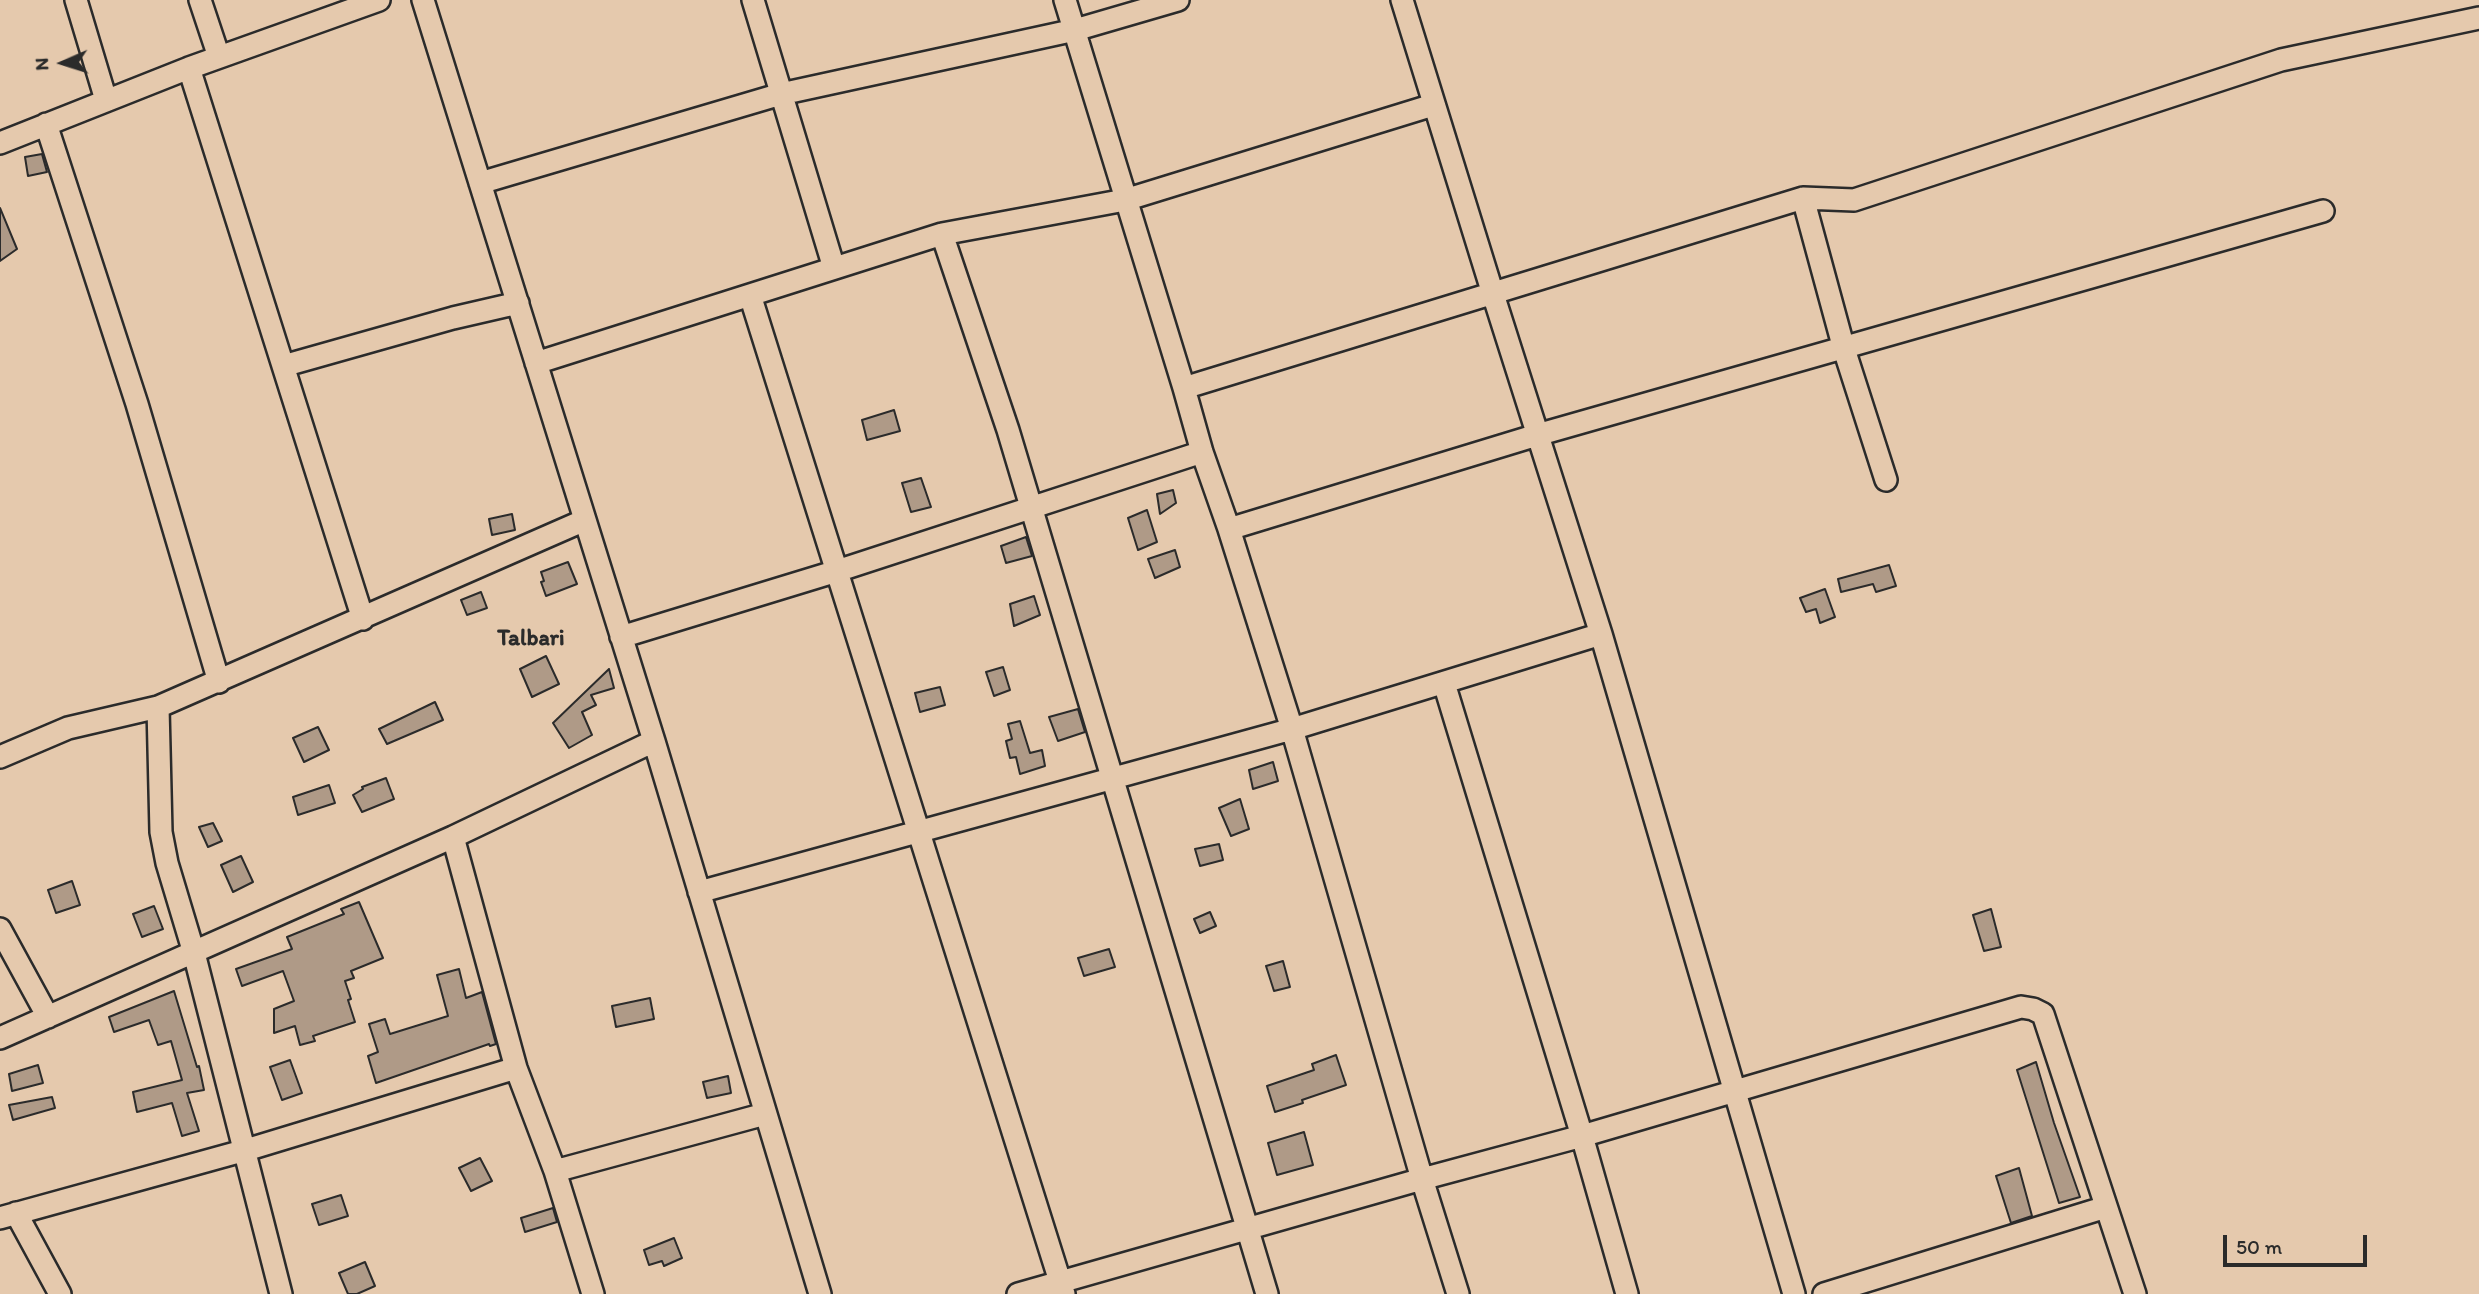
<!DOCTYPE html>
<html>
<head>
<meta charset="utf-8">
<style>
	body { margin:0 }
	#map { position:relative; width:2479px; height:1294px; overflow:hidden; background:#e5c9ad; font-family:Itim,sans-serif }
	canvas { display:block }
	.north { position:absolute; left:28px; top:28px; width:70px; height:70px; -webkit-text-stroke:5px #e5c9ad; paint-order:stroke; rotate:267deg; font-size:19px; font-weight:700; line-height:28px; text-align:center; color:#2b2b2b }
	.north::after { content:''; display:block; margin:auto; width:24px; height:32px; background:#2b2b2b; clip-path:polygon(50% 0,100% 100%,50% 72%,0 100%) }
	.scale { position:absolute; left:2223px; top:1235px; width:144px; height:32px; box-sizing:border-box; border:4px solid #2b2b2b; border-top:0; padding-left:9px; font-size:21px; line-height:24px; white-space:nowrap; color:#2b2b2b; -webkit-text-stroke:5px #e5c9ad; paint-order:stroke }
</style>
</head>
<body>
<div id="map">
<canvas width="2479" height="1294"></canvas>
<div class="north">N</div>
<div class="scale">50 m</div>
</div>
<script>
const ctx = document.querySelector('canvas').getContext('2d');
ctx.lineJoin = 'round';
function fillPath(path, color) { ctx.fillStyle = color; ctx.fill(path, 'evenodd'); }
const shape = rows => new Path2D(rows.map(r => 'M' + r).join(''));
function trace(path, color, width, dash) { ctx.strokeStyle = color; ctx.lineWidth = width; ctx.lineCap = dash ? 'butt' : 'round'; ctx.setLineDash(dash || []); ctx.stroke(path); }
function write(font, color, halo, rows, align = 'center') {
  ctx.font = font + ' Itim,sans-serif'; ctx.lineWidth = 6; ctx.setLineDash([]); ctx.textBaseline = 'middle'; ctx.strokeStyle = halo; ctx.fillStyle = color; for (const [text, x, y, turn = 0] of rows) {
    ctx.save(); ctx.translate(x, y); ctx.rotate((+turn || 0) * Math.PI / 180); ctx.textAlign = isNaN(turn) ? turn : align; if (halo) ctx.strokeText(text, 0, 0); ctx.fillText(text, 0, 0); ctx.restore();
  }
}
const building = shape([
	[42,154,47,172,28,176,25,157,42,154],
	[0,208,17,249,0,261,0,208],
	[894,410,900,431,867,440,862,420,894,410],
	[921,478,931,507,911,512,902,483,921,478],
	[1173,490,1176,503,1160,514,1157,494,1173,490],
	[1147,510,1157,542,1138,550,1128,518,1147,510],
	[512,514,515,530,492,535,489,519,512,514],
	[1026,537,1032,556,1006,563,1001,546,1026,537],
	[1175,550,1180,567,1155,578,1148,559,1175,550],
	[568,562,577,584,546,596,541,582,544,581,541,572,568,562],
	[1889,565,1896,586,1876,592,1873,584,1841,592,1838,579,1889,565],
	[1825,589,1835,617,1820,623,1816,609,1806,612,1800,598,1825,589],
	[481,592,487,608,467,615,461,600,481,592],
	[1034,596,1040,615,1014,626,1010,604,1034,596],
	[546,656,559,684,532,697,520,669,546,656],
	[1003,667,1010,690,994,696,986,672,1003,667],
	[609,669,614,688,591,695,596,705,582,712,592,735,569,748,553,723,609,669],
	[940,687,945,705,920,712,915,693,940,687],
	[435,702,443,720,387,744,379,729,435,702],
	[1078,709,1085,732,1058,741,1049,717,1078,709],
	[1020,721,1030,753,1042,750,1045,766,1020,774,1016,757,1010,758,1006,741,1012,739,1008,724,1020,721],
	[318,727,329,750,304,762,293,738,318,727],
	[1273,762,1278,781,1253,789,1249,770,1273,762],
	[386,778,394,799,362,812,353,795,363,789,362,787,386,778],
	[329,785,335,803,298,815,293,797,329,785],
	[1240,799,1249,829,1231,836,1219,808,1240,799],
	[213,823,222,841,208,847,199,827,213,823],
	[1219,844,1223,860,1200,866,1195,849,1219,844],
	[241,856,253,882,233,892,221,865,241,856],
	[72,881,80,905,56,913,48,890,72,881],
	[359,902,383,958,351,971,354,978,345,981,351,999,348,1000,355,1022,313,1036,315,1041,300,1045,295,1026,274,1033,274,1009,294,1001,283,971,242,986,236,969,292,949,287,937,344,914,341,909,359,902],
	[154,906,163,929,142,937,133,914,154,906],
	[1991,909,2001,947,1984,951,1973,915,1991,909],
	[1210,912,1216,926,1200,933,1194,919,1210,912],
	[1109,949,1115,967,1084,976,1078,958,1109,949],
	[1283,961,1290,987,1274,991,1266,966,1283,961],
	[459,969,466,998,482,992,496,1044,490,1046,489,1044,376,1083,368,1056,378,1052,369,1024,385,1019,390,1034,448,1016,437,975,459,969],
	[174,991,197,1067,199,1066,204,1090,187,1093,199,1131,182,1136,172,1103,137,1112,133,1092,182,1080,171,1041,158,1045,149,1020,114,1032,109,1017,174,991],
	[650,998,654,1019,616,1027,612,1006,650,998],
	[1336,1055,1346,1085,1302,1100,1303,1103,1275,1112,1267,1086,1314,1070,1312,1064,1336,1055],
	[290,1060,302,1093,282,1100,270,1067,290,1060],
	[2036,1062,2054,1123,2080,1197,2059,1203,2017,1070,2036,1062],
	[38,1065,43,1083,12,1091,9,1074,38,1065],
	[728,1076,731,1093,707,1098,703,1082,728,1076],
	[52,1097,55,1108,13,1120,9,1105,52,1097],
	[1304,1132,1313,1165,1277,1175,1268,1143,1304,1132],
	[480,1158,492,1181,471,1191,459,1168,480,1158],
	[2019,1168,2032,1216,2011,1223,1996,1176,2019,1168],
	[341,1195,348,1216,319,1225,312,1204,341,1195],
	[553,1208,557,1222,525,1232,521,1218,553,1208],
	[674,1238,682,1258,664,1266,662,1261,649,1265,644,1250,674,1238],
	[365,1262,375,1286,357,1294,348,1294,339,1273,365,1262]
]);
const minor = shape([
	[76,0,106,100],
	[200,0,219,57],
	[423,0,654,741,820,1294],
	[753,0,834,268],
	[1065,0,1184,388,1202,452,1229,529,1292,729,1422,1179,1458,1294],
	[1402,0,1493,294,1601,634,1794,1294],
	[189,68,363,619],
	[46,124,137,404,219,682],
	[0,143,189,68,379,0],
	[480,183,781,94,1075,30,1178,0],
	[1803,198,1844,349,1886,480],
	[942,234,1008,430,1267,1294],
	[750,295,1064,1294],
	[536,363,942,234,1125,200,1433,105],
	[283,366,453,318,518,303],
	[1184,388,1803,198,1854,200,2281,60,2479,18],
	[1229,529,1537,435,2323,211],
	[621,637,837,571,1202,452],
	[1444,683,1582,1136,1627,1294],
	[158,707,161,832,167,863,194,953,281,1294],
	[0,757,68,728,158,707,585,520],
	[453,837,516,1068,555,1171,593,1294],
	[699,892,1292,729,1601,634],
	[0,929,48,1017],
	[0,1038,453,837,654,741],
	[555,1171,765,1114],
	[16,1213,60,1294],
	[0,1218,246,1150,516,1068],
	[1018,1294,1422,1179,1582,1136,2021,1007,2033,1009,2043,1014,2135,1294],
	[1824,1294,2106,1207]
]);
const neighbourhoodNames = [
	["Talbari",531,639]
];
fillPath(building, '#af9a87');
trace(building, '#2b2b2b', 2);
trace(minor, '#2b2b2b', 26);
trace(minor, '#e5c9ad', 21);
write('bold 23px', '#2b2b2b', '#e5c9ad', neighbourhoodNames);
</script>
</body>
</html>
